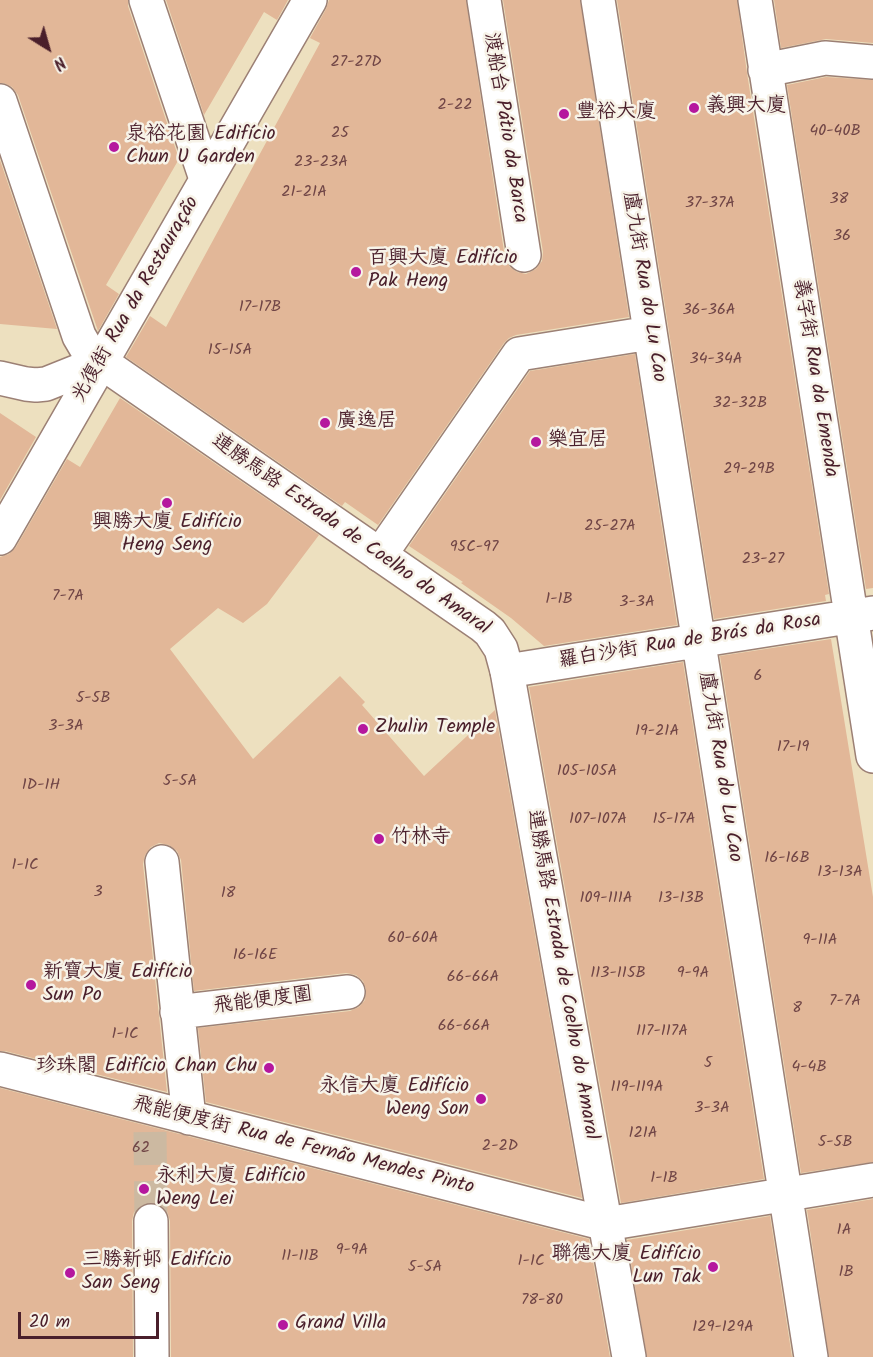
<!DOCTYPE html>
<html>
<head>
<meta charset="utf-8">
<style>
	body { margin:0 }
	#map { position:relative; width:873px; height:1357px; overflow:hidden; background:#ede0bf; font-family:Kalam,sans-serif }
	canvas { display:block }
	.north { position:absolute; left:18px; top:18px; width:60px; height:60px; -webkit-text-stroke:4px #f7f3e8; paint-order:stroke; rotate:143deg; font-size:16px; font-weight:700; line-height:24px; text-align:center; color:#4a1f2b }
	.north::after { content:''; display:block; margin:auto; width:21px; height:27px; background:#4a1f2b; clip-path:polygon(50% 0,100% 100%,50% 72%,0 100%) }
	.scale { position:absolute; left:18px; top:1312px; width:141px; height:27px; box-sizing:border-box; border:3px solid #4a1f2b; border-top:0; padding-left:8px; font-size:18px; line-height:21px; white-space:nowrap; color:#4a1f2b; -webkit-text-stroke:4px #f7f3e8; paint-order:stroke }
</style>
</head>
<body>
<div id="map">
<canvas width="873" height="1357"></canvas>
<div class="north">N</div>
<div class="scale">20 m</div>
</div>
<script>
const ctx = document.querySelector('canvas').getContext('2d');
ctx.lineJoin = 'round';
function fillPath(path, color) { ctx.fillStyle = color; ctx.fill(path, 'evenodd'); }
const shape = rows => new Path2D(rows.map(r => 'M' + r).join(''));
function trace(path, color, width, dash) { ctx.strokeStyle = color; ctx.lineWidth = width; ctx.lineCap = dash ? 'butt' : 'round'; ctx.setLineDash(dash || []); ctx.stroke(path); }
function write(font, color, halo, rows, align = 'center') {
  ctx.font = font + ' Kalam,"LXGW WenKai TC",sans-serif'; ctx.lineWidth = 5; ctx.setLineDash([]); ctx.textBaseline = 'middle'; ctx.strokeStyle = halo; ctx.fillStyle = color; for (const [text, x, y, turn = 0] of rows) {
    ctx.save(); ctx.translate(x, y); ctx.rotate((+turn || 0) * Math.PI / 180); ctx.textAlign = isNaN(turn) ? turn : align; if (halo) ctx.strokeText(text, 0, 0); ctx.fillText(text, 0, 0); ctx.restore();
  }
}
const building = shape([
	[0,0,128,0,128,6,179,159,106,285,119,294,98,331,18,95,12,87,4,83,0,83],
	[166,0,288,0,277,20,264,12,204,115],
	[329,0,466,0,505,258,510,267,517,272,526,274,536,269,542,261,543,252,503,0,580,0,629,317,516,335,509,338,504,343,378,525,345,502,342,506,126,357,150,316,166,327,320,43,310,38,326,9],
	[617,0,737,0,747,73,829,594,825,595,826,601,714,619],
	[774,0,873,0,873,43,826,39,781,48],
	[826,77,873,80,873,588,866,589,787,85],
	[0,160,57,329,0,324],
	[635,354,677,625,544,646,511,618,461,583,463,582,409,546,530,371],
	[120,398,319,535,267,604,243,623,218,608,170,649,253,759,340,676,365,702,362,705,424,776,495,710,582,1198,206,1102,198,1028,350,1011,359,1007,365,1000,366,989,363,981,356,975,346,973,194,991,181,860,177,851,169,845,159,843,151,847,145,855,143,864,167,1092,5,1051,0,1051,0,557,9,554,16,547,67,459,80,467],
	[0,413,36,437,0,500],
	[831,639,873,897,873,1162,801,1173,720,656],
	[683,662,764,1179,621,1203,529,687],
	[0,1088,589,1239,610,1357,171,1357,170,1221,167,1211,160,1204,151,1202,141,1205,134,1212,132,1221,133,1357,0,1357],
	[873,1199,873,1357,829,1357,807,1210],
	[770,1216,792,1357,647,1357,627,1240]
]);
const streetTunnel = shape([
	[150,1132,151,1221]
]);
const street = shape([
	[146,0,206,179],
	[484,0,524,255],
	[598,0,811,1357],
	[755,0,873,756],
	[765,70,825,58,873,62],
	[0,378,26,384,36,385,46,384,101,362],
	[0,538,310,0],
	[380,555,519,354,650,333],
	[507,671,873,613],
	[162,862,189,1118],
	[177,1012,348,992],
	[0,1069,606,1224,873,1180],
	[151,1221,152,1357]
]);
const secondary = shape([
	[0,101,79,336,89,353,101,362,483,626,490,632,501,649,507,671,629,1357]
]);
const markers = [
	[694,108,6,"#b5179e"],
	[564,114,6,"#b5179e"],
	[114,147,6,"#b5179e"],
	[356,272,6,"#b5179e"],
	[325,423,6,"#b5179e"],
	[536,442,6,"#b5179e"],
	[167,503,6,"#b5179e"],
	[363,729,6,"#b5179e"],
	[379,839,6,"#b5179e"],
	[31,985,6,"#b5179e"],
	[269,1068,6,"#b5179e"],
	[481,1099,6,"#b5179e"],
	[144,1189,6,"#b5179e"],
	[713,1267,6,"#b5179e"],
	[70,1273,6,"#b5179e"],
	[283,1325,6,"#b5179e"]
];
const numberNames = [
	["27-27D",356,63],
	["2-22",455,106],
	["40-40B",835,132],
	["25",340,134],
	["23-23A",321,163],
	["21-21A",304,193],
	["38",839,200],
	["37-37A",710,204],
	["36",842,237],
	["17-17B",260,308],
	["36-36A",709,311],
	["15-15A",230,351],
	["34-34A",716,360],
	["32-32B",740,404],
	["29-29B",749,470],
	["25-27A",610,527],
	["95C-97",474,548],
	["23-27",763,560],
	["7-7A",68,597],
	["1-1B",559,600],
	["3-3A",637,603],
	["6",758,677],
	["5-5B",93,699],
	["3-3A",66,727],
	["19-21A",657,732],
	["17-19",793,748],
	["105-105A",587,772],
	["5-5A",180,782],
	["1D-1H",41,786],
	["107-107A",598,820],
	["15-17A",674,820],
	["16-16B",787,859],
	["1-1C",25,866],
	["13-13A",840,873],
	["3",98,893],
	["18",228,894],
	["109-111A",606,899],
	["13-13B",681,899],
	["60-60A",413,939],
	["9-11A",820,941],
	["16-16E",255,956],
	["113-115B",618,974],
	["9-9A",693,974],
	["66-66A",473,978],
	["7-7A",845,1002],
	["8",797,1009],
	["66-66A",464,1027],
	["117-117A",662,1032],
	["1-1C",125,1035],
	["5",708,1064],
	["4-4B",809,1068],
	["119-119A",637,1088],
	["3-3A",712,1109],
	["121A",643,1134],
	["5-5B",835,1143],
	["2-2D",500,1147],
	["62",141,1149],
	["1-1B",664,1179],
	["1A",844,1231],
	["9-9A",352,1251],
	["11-11B",300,1257],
	["1-1C",531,1262],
	["5-5A",425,1268],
	["1B",846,1273],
	["78-80",542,1301],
	["129-129A",723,1328]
];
const poiNames = [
	["義興大廈",706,108],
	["豐裕大廈",576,114],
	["泉裕花園 Edifício",126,136],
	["Chun U Garden",126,159],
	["百興大廈 Edifício",368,260],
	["Pak Heng",368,283],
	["廣逸居",337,423],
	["樂宜居",548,442],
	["興勝大廈 Edifício",167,524,"center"],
	["Heng Seng",167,547,"center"],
	["Zhulin Temple",375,729],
	["竹林寺",391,839],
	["新寶大廈 Edifício",43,974],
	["Sun Po",43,997],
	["珍珠閣 Edifício Chan Chu",257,1068,"right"],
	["永信大廈 Edifício",469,1088,"right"],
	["Weng Son",469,1111,"right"],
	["永利大廈 Edifício",156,1178],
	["Weng Lei",156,1201],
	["聯德大廈 Edifício",701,1256,"right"],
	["Lun Tak",701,1279,"right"],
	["三勝新邨 Edifício",82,1262],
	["San Seng",82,1285],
	["Grand Villa",295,1325]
];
const streetNames = [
	["渡船台 Pátio da Barca",504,128,81],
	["盧九街 Rua do Lu Cao",643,287,81],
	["光復街 Rua da Restauração",137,300,-60],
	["義字街 Rua da Emenda",814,378,81],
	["連勝馬路 Estrada de Coelho do Amaral",350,536,35],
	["羅白沙街 Rua de Brás da Rosa",690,642,-9],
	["盧九街 Rua do Lu Cao",719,767,81],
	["連勝馬路 Estrada de Coelho do Amaral",561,975,80],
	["飛能便度圍",263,1002,-7],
	["飛能便度街 Rua de Fernão Mendes Pinto",303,1147,14]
];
fillPath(building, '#e2b798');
trace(streetTunnel, '#ccb9a1', 33, [33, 16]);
trace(street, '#9c8075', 36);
trace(secondary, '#9c8075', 36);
trace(street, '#fff', 33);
trace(secondary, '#fff', 33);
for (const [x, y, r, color] of markers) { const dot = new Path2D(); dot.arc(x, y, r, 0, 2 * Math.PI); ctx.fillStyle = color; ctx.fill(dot); trace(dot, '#f7f3e8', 2); }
write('16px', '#704546', null, numberNames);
write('20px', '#4a1f2b', '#f7f3e8', poiNames, 'left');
write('20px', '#4a1f2b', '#f7f3e8', streetNames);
</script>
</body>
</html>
